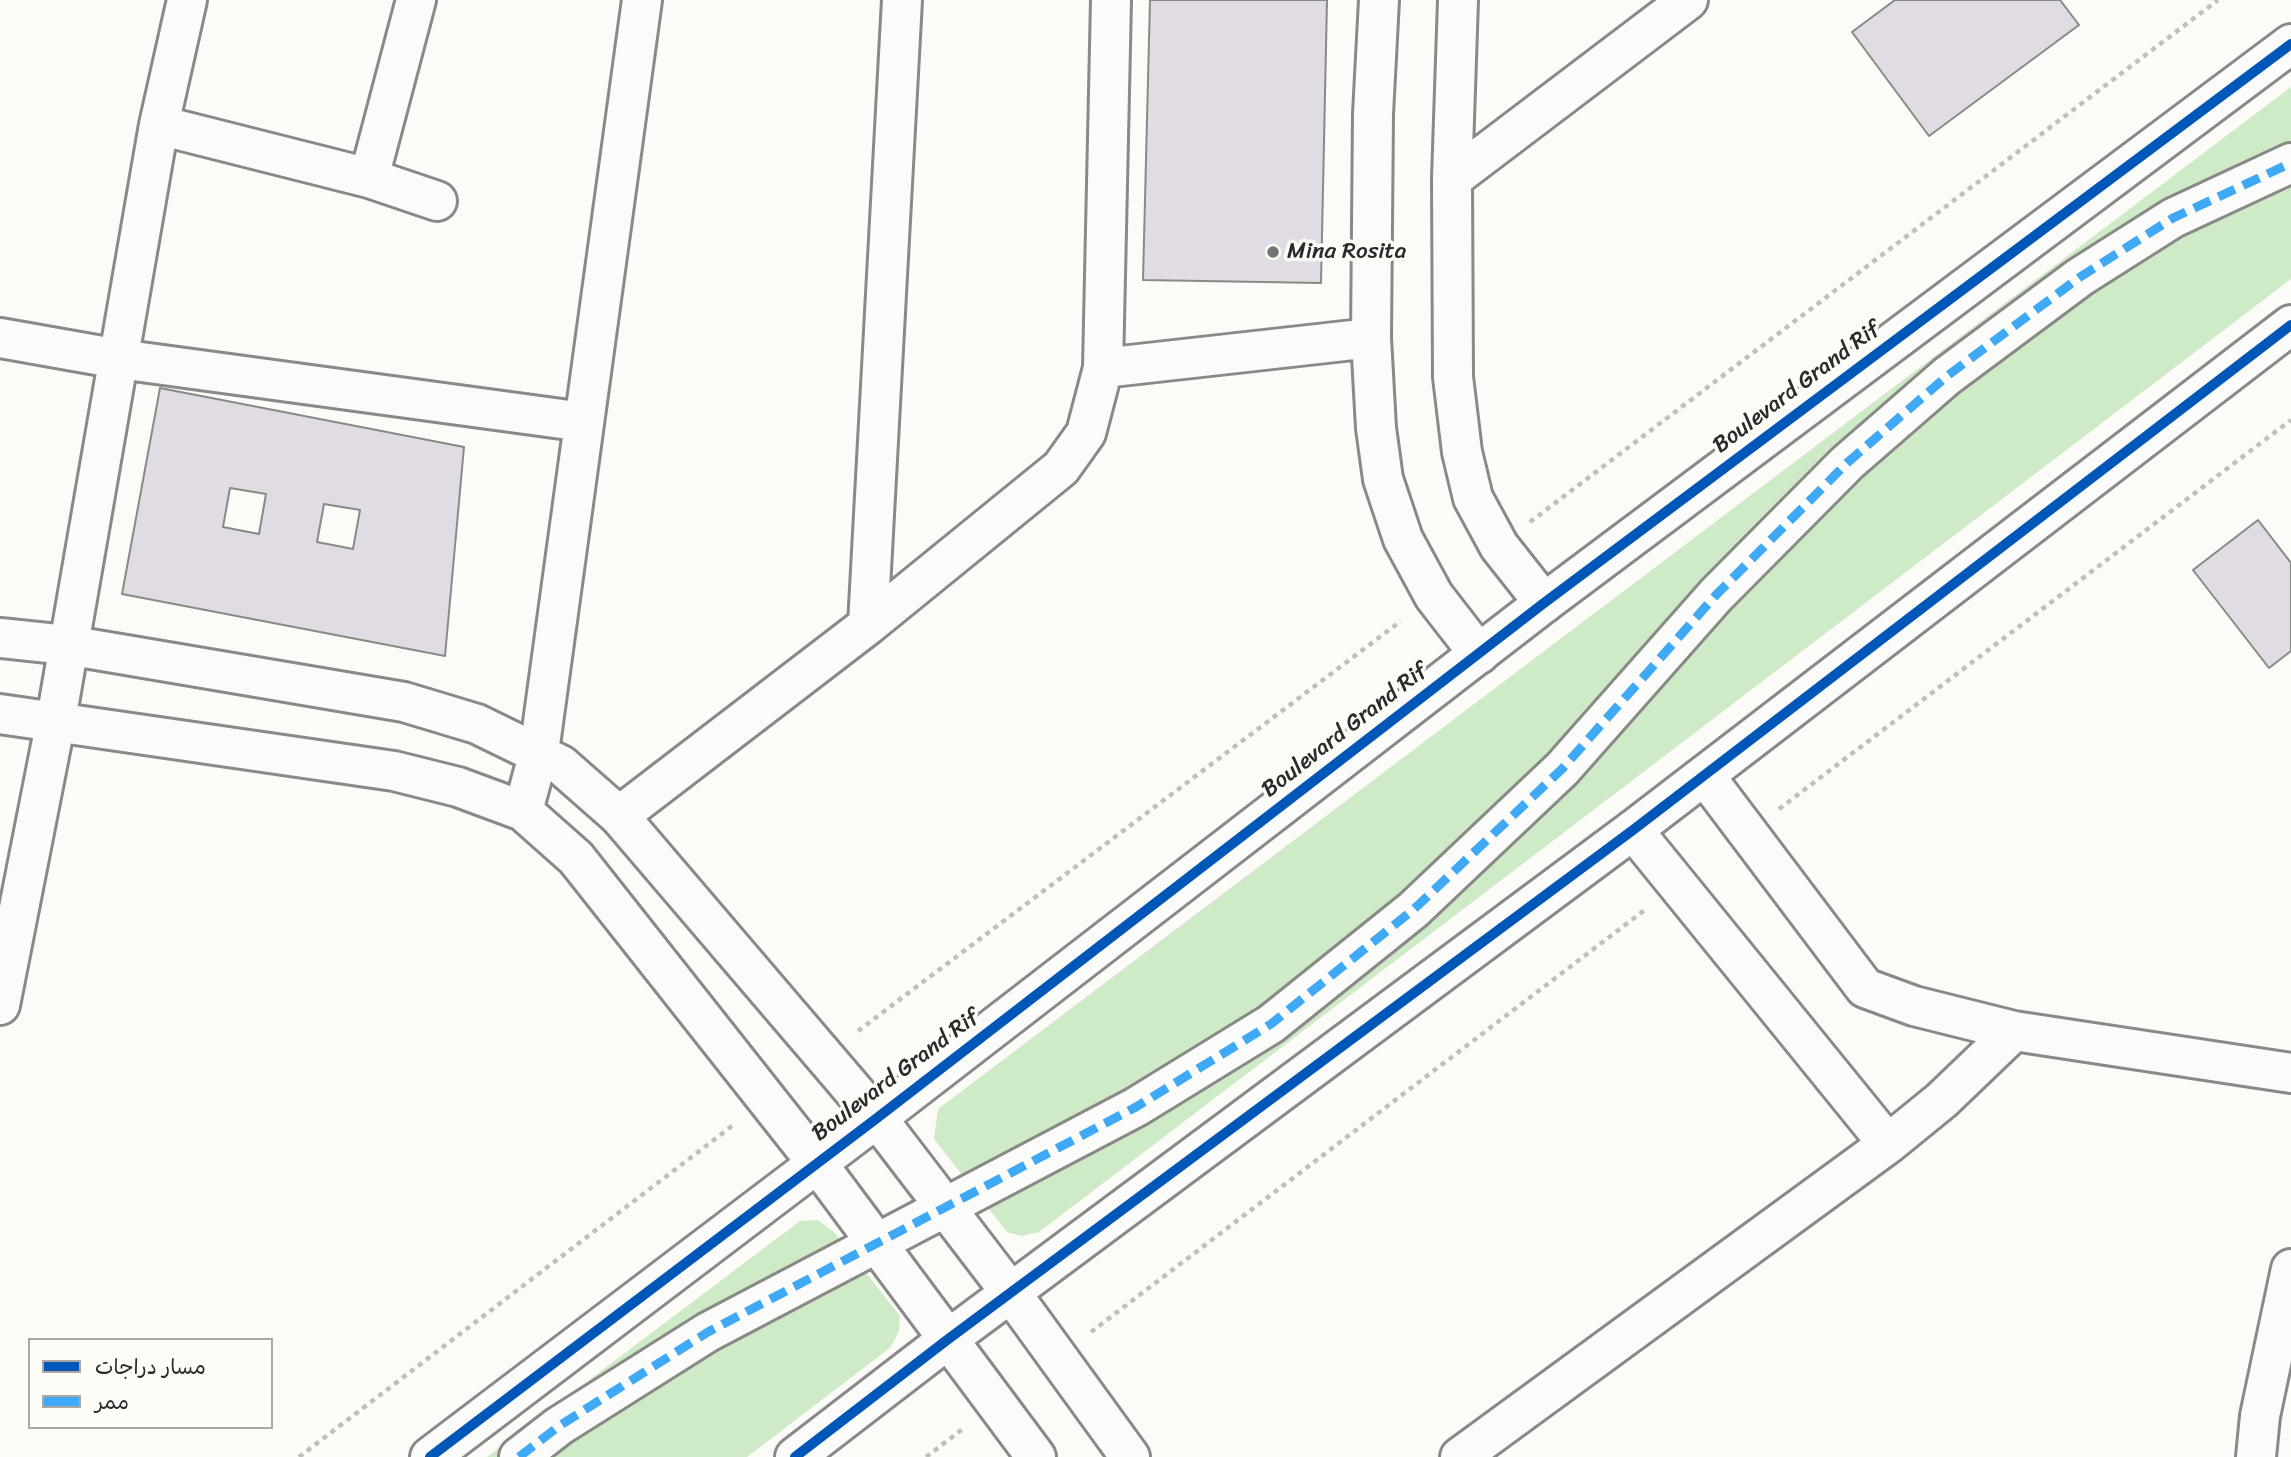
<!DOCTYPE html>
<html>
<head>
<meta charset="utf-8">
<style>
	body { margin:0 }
	#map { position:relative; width:2291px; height:1457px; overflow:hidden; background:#fcfbf8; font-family:Sriracha,"Playpen Sans Arabic",sans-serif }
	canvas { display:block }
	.legend { position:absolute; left:28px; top:1338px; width:245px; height:91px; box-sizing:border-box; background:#fdfcf7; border:2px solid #a9a8a5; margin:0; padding:9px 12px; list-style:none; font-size:21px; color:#2b2b2b }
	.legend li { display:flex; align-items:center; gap:14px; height:35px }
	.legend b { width:35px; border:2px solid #a9a8a5 }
</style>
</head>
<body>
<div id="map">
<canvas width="2291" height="1457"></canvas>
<ul class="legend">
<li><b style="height:9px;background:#0057b8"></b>مسار دراجات</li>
<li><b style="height:9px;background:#3fa9f5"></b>ممر</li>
</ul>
</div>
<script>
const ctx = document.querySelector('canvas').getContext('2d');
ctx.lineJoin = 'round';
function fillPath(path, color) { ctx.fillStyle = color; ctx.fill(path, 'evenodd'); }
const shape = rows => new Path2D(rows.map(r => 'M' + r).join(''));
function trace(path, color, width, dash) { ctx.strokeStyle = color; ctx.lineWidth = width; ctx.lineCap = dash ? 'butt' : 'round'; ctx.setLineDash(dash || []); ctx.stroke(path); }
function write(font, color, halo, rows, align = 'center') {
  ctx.font = font + ' Sriracha,sans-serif'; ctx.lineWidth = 7; ctx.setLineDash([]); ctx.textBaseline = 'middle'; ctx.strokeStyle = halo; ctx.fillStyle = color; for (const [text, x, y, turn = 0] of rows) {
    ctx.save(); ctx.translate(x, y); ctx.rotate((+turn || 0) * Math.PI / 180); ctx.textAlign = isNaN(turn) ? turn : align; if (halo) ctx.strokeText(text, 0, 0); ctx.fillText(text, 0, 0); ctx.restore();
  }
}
const green = shape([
	[2291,87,2291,279,1039,1232,1022,1236,1007,1232,934,1139,938,1109],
	[818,1220,834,1232,900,1316,899,1331,891,1347,747,1457,487,1457,800,1221]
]);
const building = shape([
	[1150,0,1327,0,1321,283,1143,280,1150,0],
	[1895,0,2060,0,2079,25,1929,136,1852,32,1895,0],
	[160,388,464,447,445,656,122,594,160,388],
	[230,488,266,494,259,534,223,527,230,488],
	[324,504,360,510,353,549,317,542,324,504],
	[2258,520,2291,563,2291,651,2269,668,2193,570,2258,520]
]);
const path = shape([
	[1530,522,2218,0],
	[1779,809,2291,420],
	[858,1031,1401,621],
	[1091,1332,1646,909],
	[299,1457,736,1123],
	[926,1457,964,1428]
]);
const street = shape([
	[1379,0,1373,114,1371,338,1376,428,1383,479,1403,539,1434,596,1479,654],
	[1458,0,1452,179,1453,377,1462,452,1473,498,1499,546,1544,603],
	[159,125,369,178,437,201],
	[369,178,416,0],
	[1452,179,1688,0],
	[0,338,119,359,584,422],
	[1103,368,1111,0],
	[868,625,902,0],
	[1705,776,1865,988,1914,1006,2014,1031,2291,1073],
	[523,811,539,752,642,0],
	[619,816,868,625,1061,468,1086,433,1103,368,1371,338],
	[1633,830,1888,1144],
	[0,1005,56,720,159,125,187,0],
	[519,1457,559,1426,708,1332,1136,1107,1271,1024,1413,910,1562,769,1716,595,1847,463,1947,376,2080,277,2173,218,2291,163],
	[1460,1457,1888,1144,1942,1100,2014,1031],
	[2256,1457,2260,1416,2291,1269]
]);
const secondary = shape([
	[0,638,67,645,404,702,477,724,561,765,619,816,877,1118,1011,1293,1130,1457],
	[0,714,394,771,458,787,523,811,576,858,817,1163,1036,1457],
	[430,1457,877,1118,1544,603,2291,44],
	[795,1457,947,1340,1633,830,2291,325]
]);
const quiet = shape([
	[519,1457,559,1426,708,1332,1136,1107,1271,1024,1413,910,1562,769,1716,595,1847,463,1947,376,2080,277,2173,218,2291,163]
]);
const cycleway = shape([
	[430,1457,877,1118,1544,603,2291,44],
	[795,1457,947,1340,1633,830,2291,325]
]);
const markers = [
	[1273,252,7,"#747473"]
];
const poiNames = [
	["Mina Rosita",1287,252]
];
const streetNames = [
	["Boulevard Grand Rif",1797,388,-37],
	["Boulevard Grand Rif",1345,731,-38],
	["Boulevard Grand Rif",896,1076,-37]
];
fillPath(green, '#ceeac6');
fillPath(building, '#e1dce3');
trace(building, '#898987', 2);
trace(street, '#898987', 44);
trace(secondary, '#898987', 44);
trace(path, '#c0bfbc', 4.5, [5, 5]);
trace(street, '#fbfbf9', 38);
trace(secondary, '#fbfbf9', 38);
trace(quiet, '#3fa9f5', 9, [18, 9]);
trace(cycleway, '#0057b8', 10);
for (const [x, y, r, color] of markers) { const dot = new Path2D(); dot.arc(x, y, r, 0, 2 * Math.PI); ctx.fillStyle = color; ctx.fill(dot); trace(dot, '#fdfcf7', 2.5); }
write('23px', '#2b2b2b', '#fdfcf7', poiNames, 'left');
write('23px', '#2b2b2b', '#fdfcf7', streetNames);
</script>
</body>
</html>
